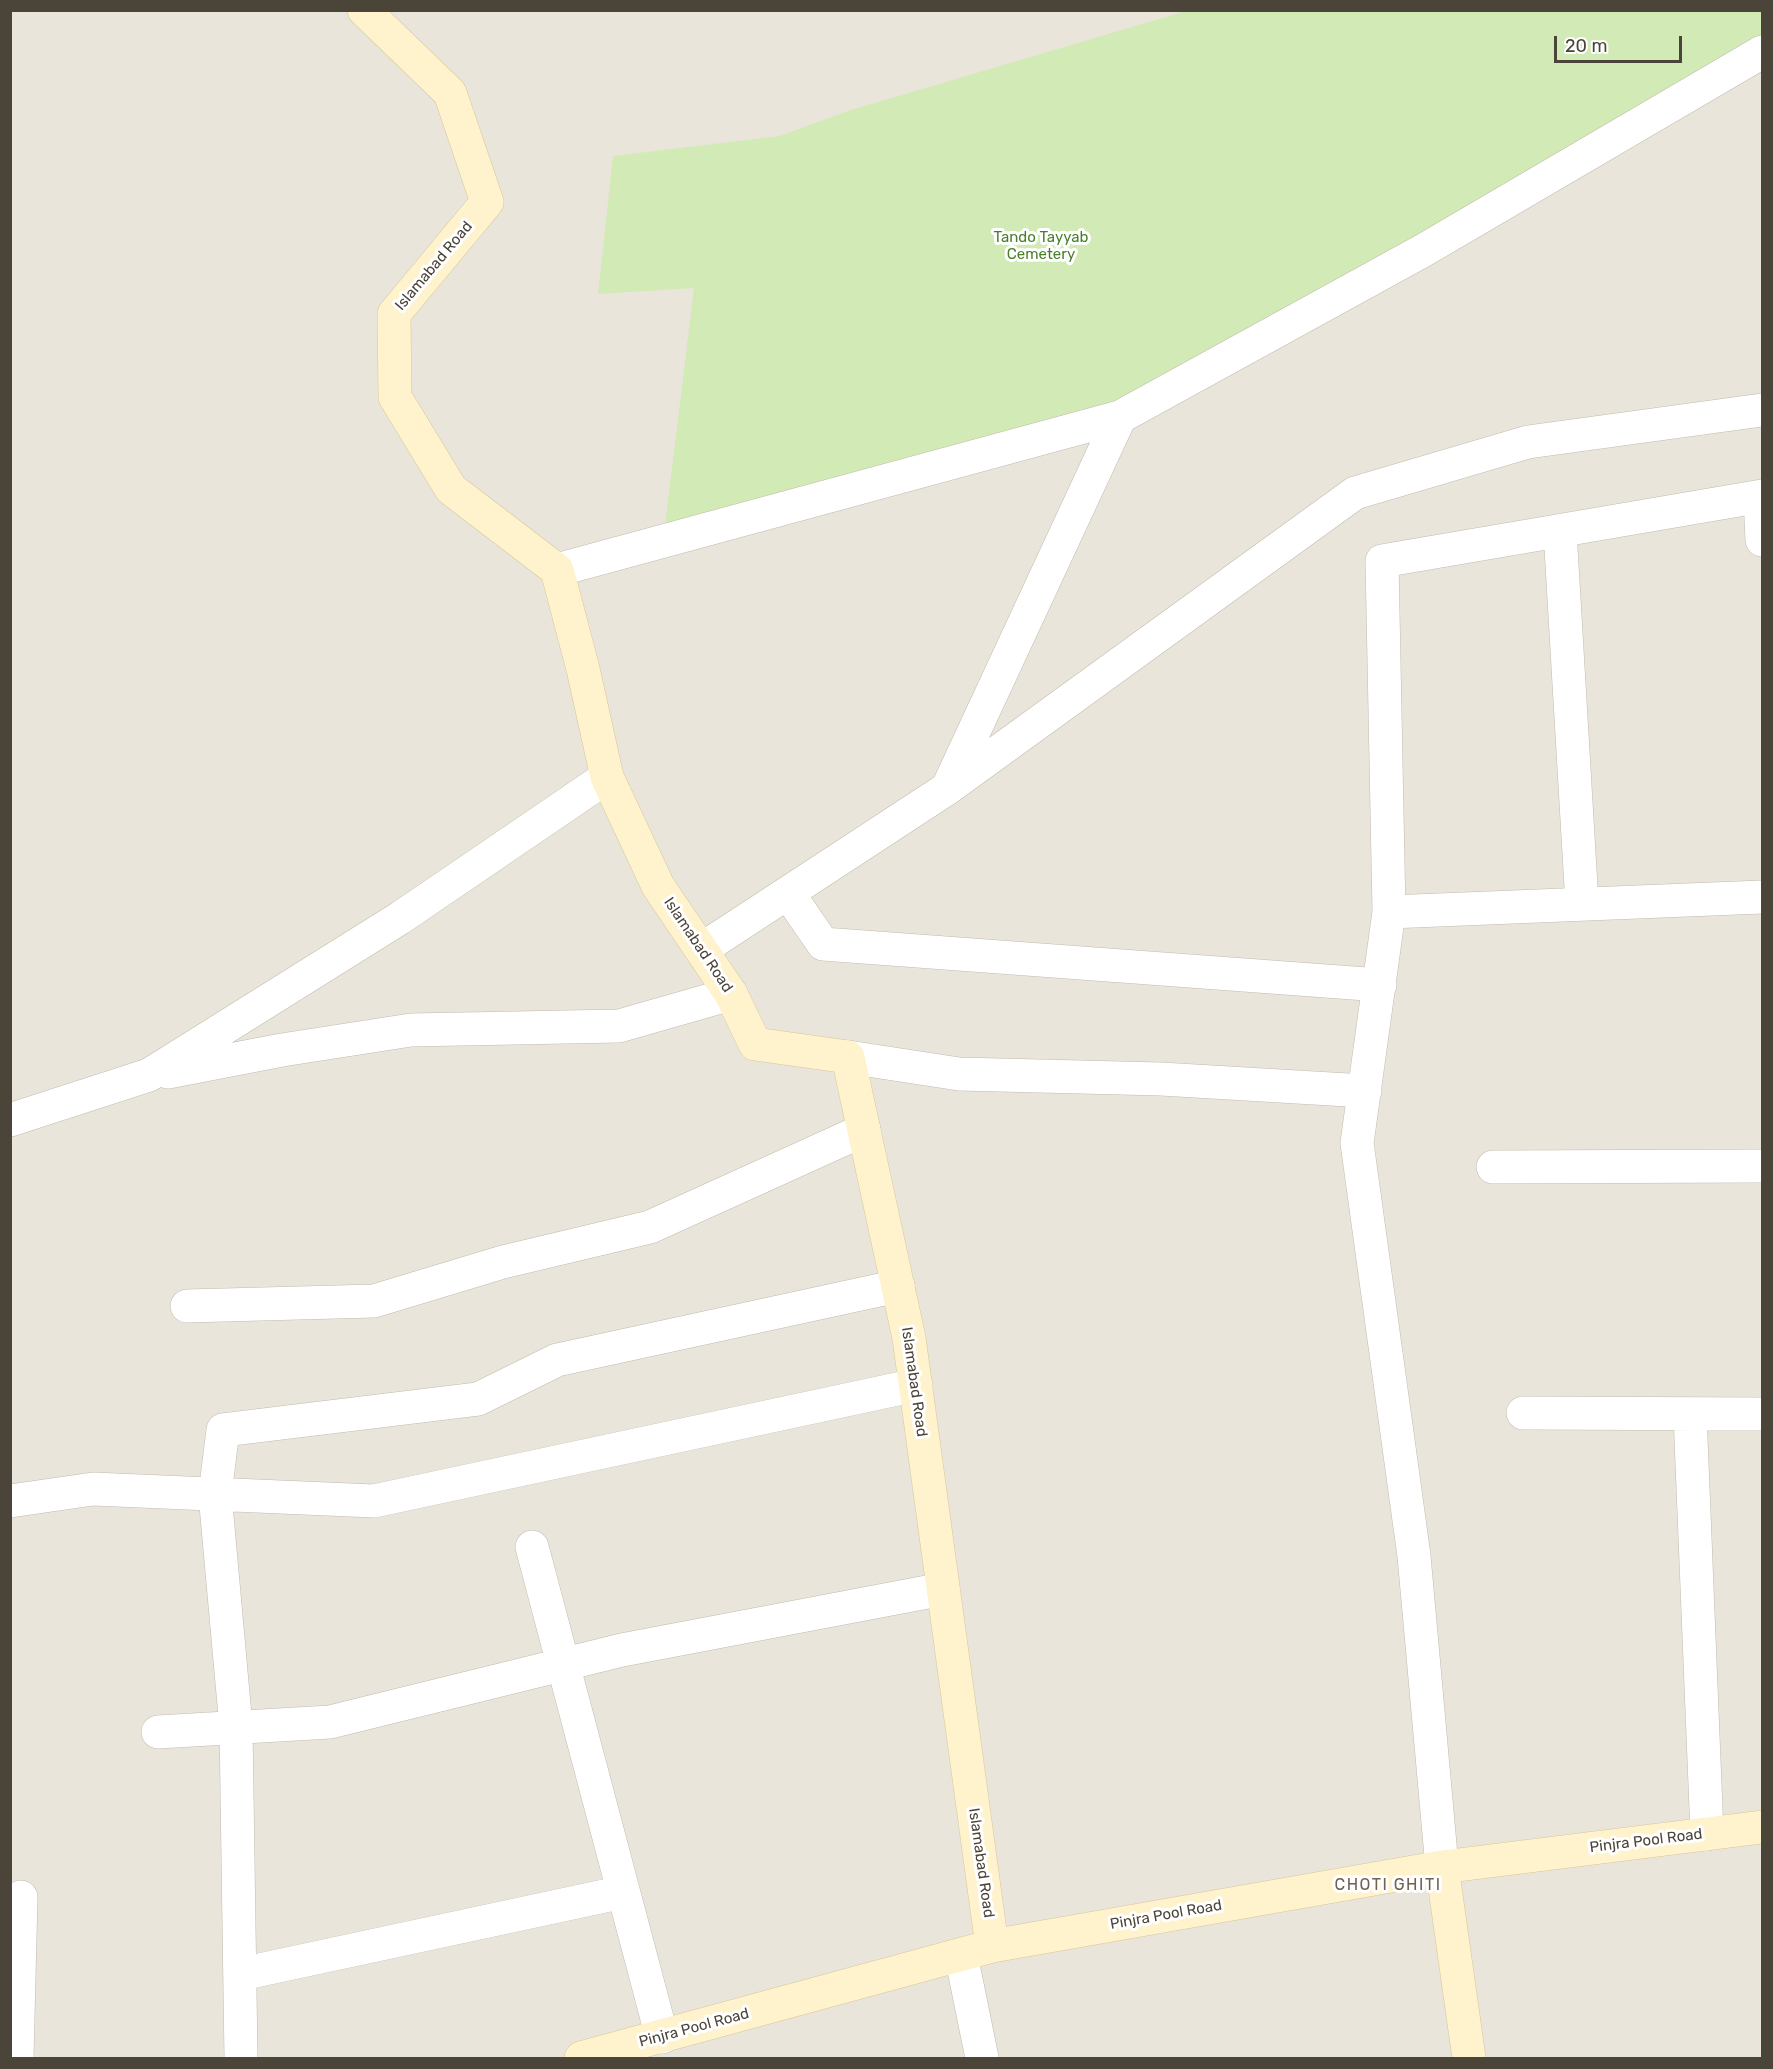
<!DOCTYPE html>
<html>
<head>
<meta charset="utf-8">
<style>
	body { margin:0 }
	#map { position:relative; width:1773px; height:2069px; overflow:hidden; background:#f6f3ec; font-family:Rubik,sans-serif }
	canvas { display:block }
	.frame { position:absolute; inset:0; border:12px solid #4b4439; pointer-events:none }
	.scale { position:absolute; left:1554px; top:36px; width:128px; height:27px; box-sizing:border-box; border:3px solid #4b4439; border-top:0; padding-left:8px; font-size:18px; line-height:21px; white-space:nowrap; color:#4b4439; -webkit-text-stroke:4px #fff; paint-order:stroke }
</style>
</head>
<body>
<div id="map">
<canvas width="1773" height="2069"></canvas>
<div class="frame"></div>
<div class="scale">20 m</div>
</div>
<script>
const ctx = document.querySelector('canvas').getContext('2d');
ctx.lineJoin = 'round';
function fillPath(path, color) { ctx.fillStyle = color; ctx.fill(path, 'evenodd'); }
const shape = rows => new Path2D(rows.map(r => 'M' + r).join(''));
function trace(path, color, width, dash) { ctx.strokeStyle = color; ctx.lineWidth = width; ctx.lineCap = dash ? 'butt' : 'round'; ctx.setLineDash(dash || []); ctx.stroke(path); }
function write(font, color, halo, rows, align = 'center') {
  ctx.font = font + ' Rubik,sans-serif'; ctx.lineWidth = 6; ctx.setLineDash([]); ctx.textBaseline = 'middle'; ctx.strokeStyle = halo; ctx.fillStyle = color; for (const [text, x, y, turn = 0] of rows) {
    ctx.save(); ctx.translate(x, y); ctx.rotate((+turn || 0) * Math.PI / 180); ctx.textAlign = isNaN(turn) ? turn : align; if (halo) ctx.strokeText(text, 0, 0); ctx.fillText(text, 0, 0); ctx.restore();
  }
}
const residential = shape([
	[11,11,1762,11,1762,2058,11,2058]
]);
const green = shape([
	[1186,11,1762,11,1762,52,1120,417,663,542,694,288,598,294,613,156,780,136,851,110]
]);
const street = shape([
	[1760,497,1762,540],
	[1560,531,1582,904],
	[557,570,1120,417],
	[949,785,1120,417,1424,250,1762,52],
	[788,893,823,944,1380,985],
	[1389,912,1382,561,1762,496],
	[702,949,948,788,1355,493,1528,442,1762,410],
	[848,1057,959,1074,1161,1079,1365,1091],
	[168,1072,282,1050,411,1030,619,1026,731,994],
	[10,1120,149,1075,400,918,607,777],
	[1493,1167,1762,1166],
	[187,1306,374,1301,503,1262,650,1227,864,1130],
	[1523,1413,1762,1414],
	[1690,1414,1707,1834],
	[10,1501,93,1489,374,1501,916,1385],
	[532,1547,662,2037],
	[158,1732,330,1722,622,1650,943,1589],
	[1442,1867,1414,1556,1357,1143,1389,912,1762,897],
	[961,1955,982,2058],
	[241,1974,623,1892],
	[17,2058,21,1897],
	[241,2058,236,1727,215,1494,223,1430,478,1399,557,1360,898,1286]
]);
const secondary = shape([
	[364,10,450,93,487,202,394,314,395,397,451,489,557,570,583,669,607,777,658,886,731,994,755,1044,848,1057,909,1338,992,1946],
	[1442,1867,1469,2058],
	[581,2058,992,1946,1442,1867,1762,1827]
]);
const parkNames = [
	["Tando Tayyab",1041,238],
	["Cemetery",1041,255]
];
const streetNames = [
	["Islamabad Road",434,266,-50],
	["Islamabad Road",698,945,56],
	["Islamabad Road",914,1382,82],
	["Pinjra Pool Road",1646,1841,-7],
	["Islamabad Road",981,1863,82],
	["Pinjra Pool Road",1166,1915,-10],
	["Pinjra Pool Road",694,2028,-15]
];
const neighbourhoodNames = [
	["CHOTI GHITI",1388,1885]
];
fillPath(residential, '#eae5da');
fillPath(green, '#d2eab5');
trace(street, '#c2bbae', 34);
trace(secondary, '#d6c79b', 34);
trace(street, '#fff', 33);
trace(secondary, '#fff3cd', 33);
write('15px', '#4a7f2a', '#fff', parkNames);
write('15px', '#4b4439', '#fff', streetNames);
ctx.letterSpacing = '1.5px';
write('16px', '#6e6250', '#fff', neighbourhoodNames);
ctx.letterSpacing = '0px';
</script>
</body>
</html>
